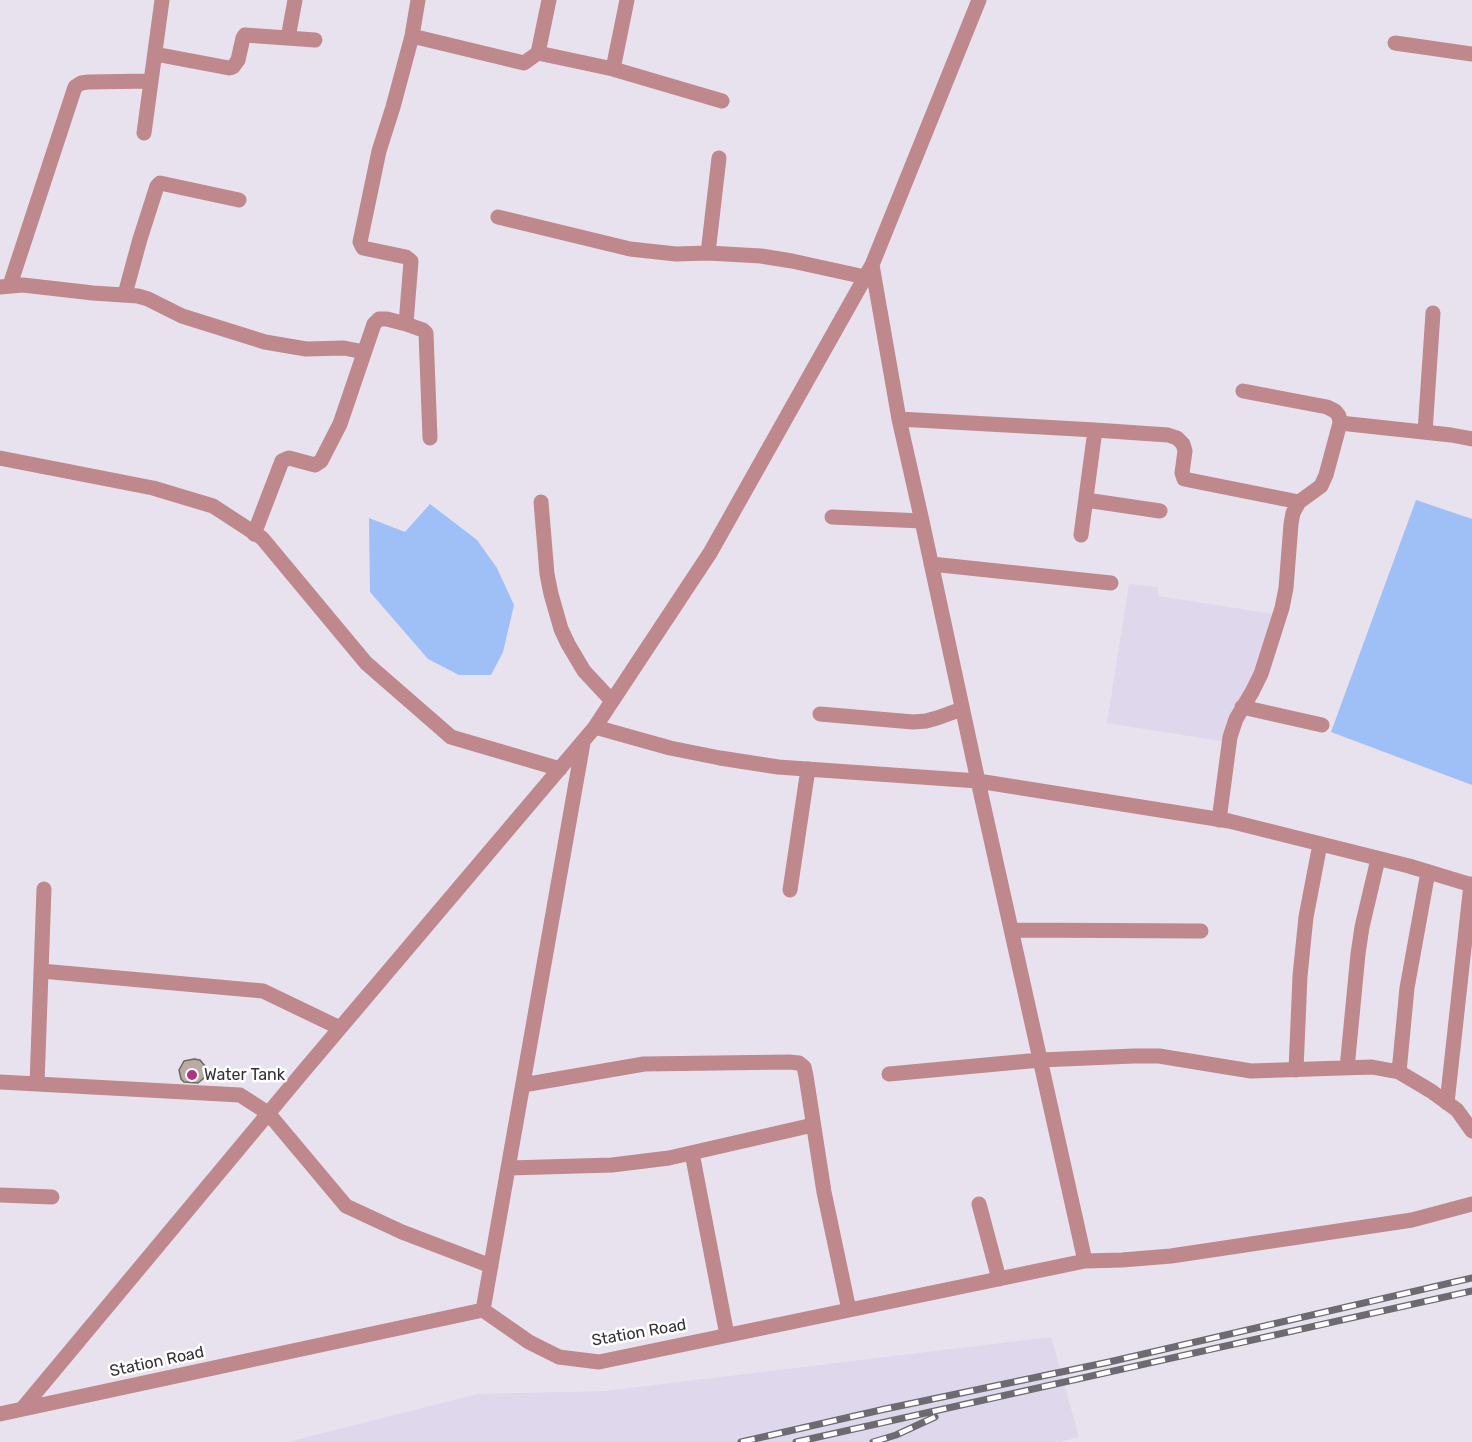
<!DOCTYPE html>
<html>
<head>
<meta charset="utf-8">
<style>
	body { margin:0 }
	canvas { display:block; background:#e7e2ee }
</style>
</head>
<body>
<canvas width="1472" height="1442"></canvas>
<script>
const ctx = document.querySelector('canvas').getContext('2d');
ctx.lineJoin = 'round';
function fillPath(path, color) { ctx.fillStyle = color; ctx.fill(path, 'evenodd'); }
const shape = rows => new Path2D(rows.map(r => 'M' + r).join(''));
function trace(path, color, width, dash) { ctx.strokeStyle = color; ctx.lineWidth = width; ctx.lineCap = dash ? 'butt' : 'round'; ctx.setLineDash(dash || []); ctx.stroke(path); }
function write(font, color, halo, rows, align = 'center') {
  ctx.font = font + ' Rubik,sans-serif'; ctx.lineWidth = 5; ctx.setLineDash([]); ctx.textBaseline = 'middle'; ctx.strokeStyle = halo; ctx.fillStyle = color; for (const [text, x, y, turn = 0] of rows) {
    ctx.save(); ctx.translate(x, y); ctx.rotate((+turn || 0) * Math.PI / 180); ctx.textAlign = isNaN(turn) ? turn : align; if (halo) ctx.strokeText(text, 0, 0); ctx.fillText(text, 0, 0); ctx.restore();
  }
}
const built = shape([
	[1129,584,1158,587,1158,596,1280,615,1227,742,1107,723],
	[1051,1337,1079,1437,1060,1442,288,1442,478,1394,605,1391]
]);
const water = shape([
	[1416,500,1472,519,1472,785,1331,732],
	[430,504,477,540,497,568,514,605,503,652,491,675,459,675,428,659,370,592,369,518,405,532]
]);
const building = shape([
	[194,1059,200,1060,205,1066,204,1078,198,1083,184,1082,181,1079,179,1070,184,1061,194,1059]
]);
const minor = shape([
	[412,36,524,63,538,53,613,69,722,101],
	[288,38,295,0],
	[1395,43,1472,54],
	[538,53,549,0],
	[155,54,229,68,233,67,238,60,243,38,245,35,315,40],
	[613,69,627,0],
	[144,133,162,0],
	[498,217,630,249,676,254,708,253,761,256,792,261,865,277],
	[708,253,719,158],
	[872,265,899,419,922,521,978,781,1085,1261],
	[10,285,75,87,81,83,88,82,151,81],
	[0,287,23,285,93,293,138,296,148,299,182,316,265,342,306,349,344,348,364,352],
	[125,294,140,239,157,186,160,183,239,200],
	[406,324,411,261,406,257,363,248,360,242,379,151,393,107,412,36,418,0],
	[899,419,1095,430],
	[1340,423,1451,435,1472,439],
	[1425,432,1433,313],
	[0,458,153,488,213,506,262,538,366,663,451,737,560,769],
	[1086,500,1160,511],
	[541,502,547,574,551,594,561,629,568,644,584,671,612,701],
	[832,517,922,521],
	[254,534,282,461,289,458,315,465,321,461,340,424,374,324,379,319,387,319,406,324,423,330,426,333,430,438],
	[1081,535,1095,430,1168,435,1177,438,1183,444,1185,451,1182,473,1184,479,1299,502],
	[931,564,1111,583],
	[1242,707,1322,725],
	[820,714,913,722,926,721,937,718,962,709],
	[595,727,670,748,720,758,778,767,978,781,1229,821,1409,866,1472,885],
	[1219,820,1230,737,1236,719,1252,692,1261,674,1282,608,1286,588,1291,524,1293,513,1299,502,1321,486,1326,475,1340,423,1339,416,1335,411,1327,407,1243,391],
	[790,890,808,769],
	[1011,930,1201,931],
	[41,971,263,991,340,1028],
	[1347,1068,1358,954,1362,927,1378,859],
	[1296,1070,1300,976,1306,917,1320,844],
	[1399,1072,1407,988,1428,872],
	[889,1074,1040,1060,1134,1056,1159,1056,1251,1071,1372,1067,1399,1072,1431,1091,1457,1110,1472,1131],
	[0,1082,240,1095,268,1113,346,1206,402,1232,491,1266],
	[37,1084,44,889],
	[523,1085,644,1064,789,1062,799,1063,804,1067,806,1076,824,1192,849,1310],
	[1447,1103,1471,884],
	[692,1153,727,1335],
	[509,1168,612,1165,669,1158,813,1125],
	[0,1195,52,1197],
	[979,1204,999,1279],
	[483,1310,583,743],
	[22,1409,302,1073,595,727,710,553,872,265,979,0],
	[0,1414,483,1310,529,1342,559,1357,599,1362,1085,1261,1122,1260,1171,1256,1412,1220,1472,1204]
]);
const rail = shape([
	[741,1442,885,1409,1109,1362,1472,1278],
	[796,1442,1472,1291],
	[873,1442,896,1435,935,1417]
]);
const markers = [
	[192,1075,6,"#b23380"]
];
const poiNames = [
	["Water Tank",204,1075]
];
const streetNames = [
	["Station Road",639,1333,-10],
	["Station Road",157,1362,-12]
];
fillPath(built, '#dfd7eb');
fillPath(water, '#9fbff7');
fillPath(building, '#b7aba3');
trace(building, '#70665e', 1.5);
trace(minor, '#be888c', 15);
trace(rail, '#6d6a71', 7);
trace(rail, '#fff', 4.5, [14]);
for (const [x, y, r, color] of markers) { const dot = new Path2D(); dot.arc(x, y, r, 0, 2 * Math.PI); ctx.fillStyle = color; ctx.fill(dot); trace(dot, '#fff', 2); }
write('16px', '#323035', '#fff', poiNames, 'left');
write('16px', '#323035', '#fff', streetNames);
</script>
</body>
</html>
